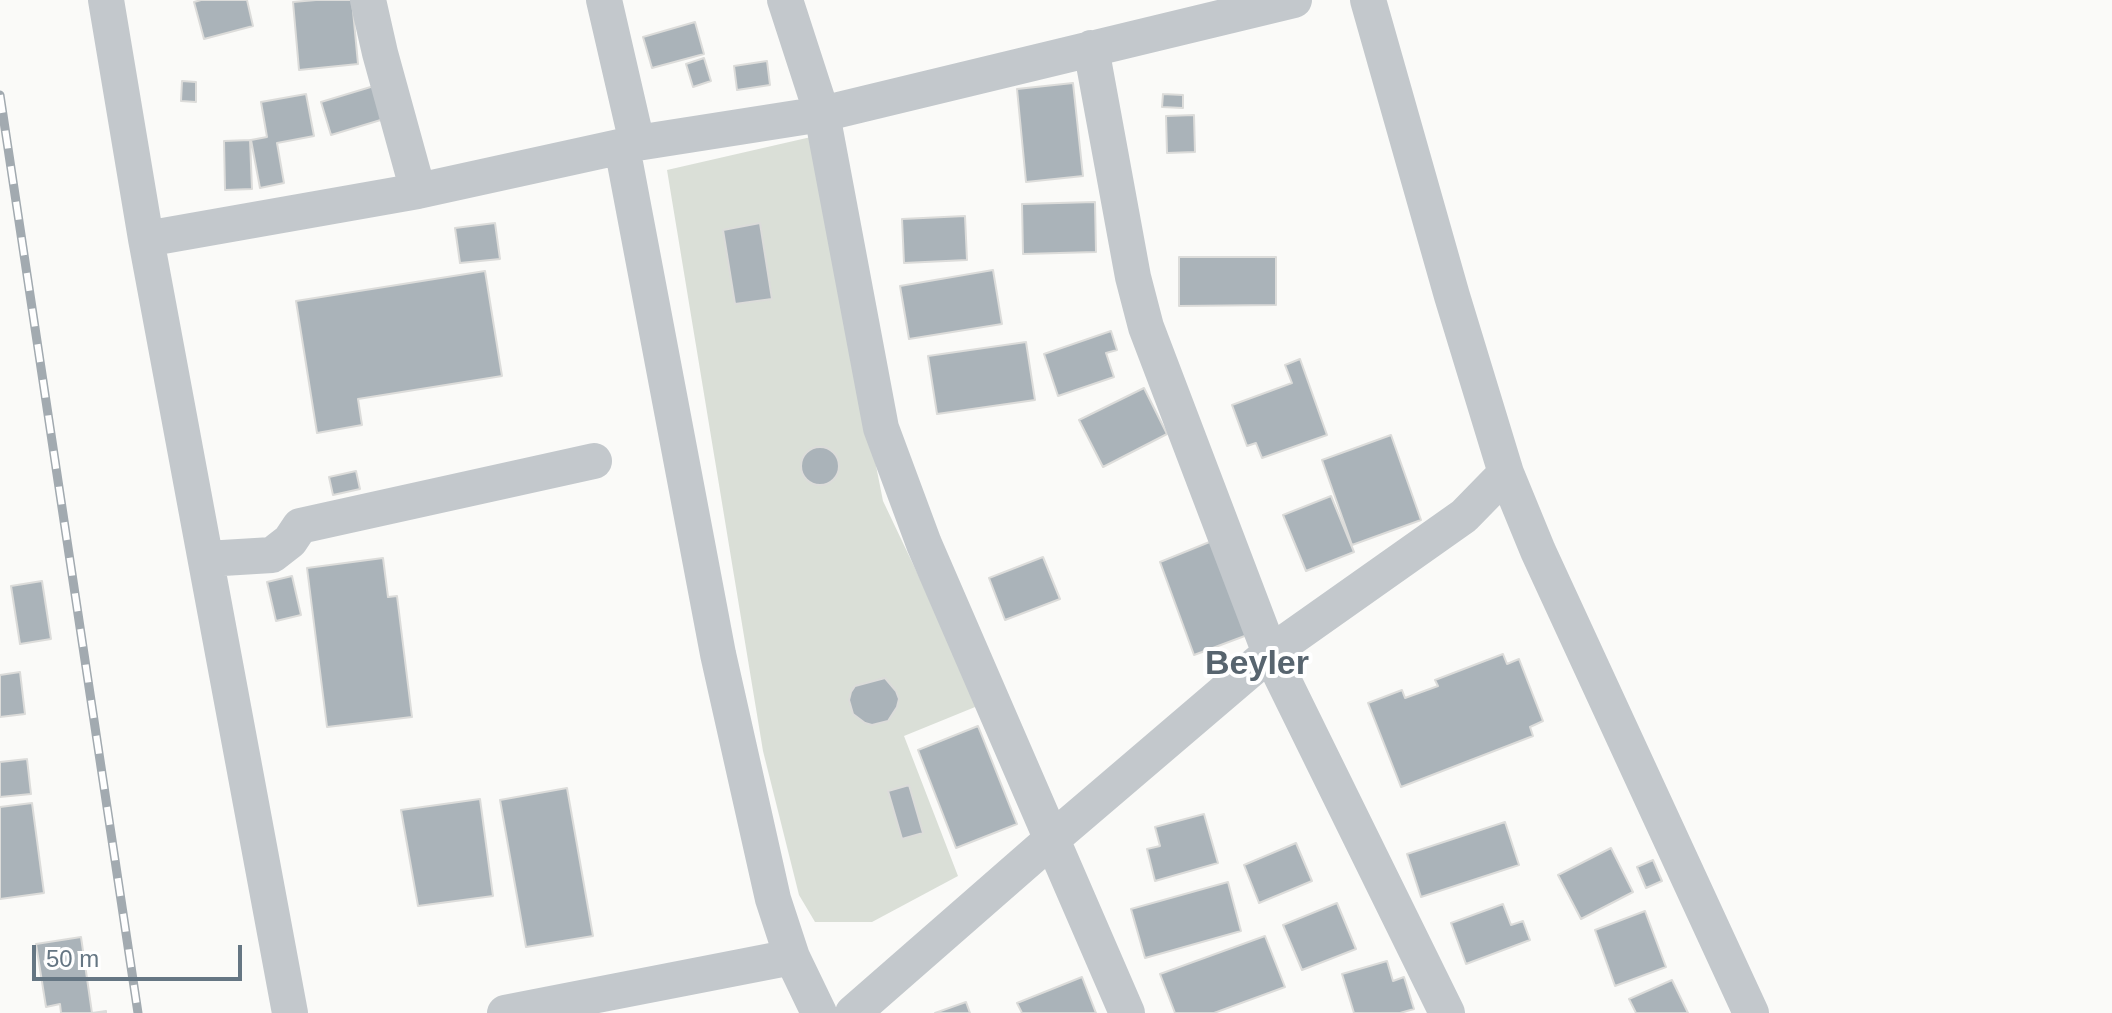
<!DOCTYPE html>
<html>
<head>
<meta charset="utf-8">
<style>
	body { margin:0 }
	#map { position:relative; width:2112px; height:1013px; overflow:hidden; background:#fafaf8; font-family:Helvetica,sans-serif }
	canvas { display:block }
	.scale { position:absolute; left:32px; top:945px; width:210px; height:36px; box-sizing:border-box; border:4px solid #657683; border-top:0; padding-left:10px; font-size:24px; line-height:28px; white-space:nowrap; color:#657683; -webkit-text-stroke:6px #fff; paint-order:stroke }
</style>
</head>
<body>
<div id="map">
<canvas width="2112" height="1013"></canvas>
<div class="scale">50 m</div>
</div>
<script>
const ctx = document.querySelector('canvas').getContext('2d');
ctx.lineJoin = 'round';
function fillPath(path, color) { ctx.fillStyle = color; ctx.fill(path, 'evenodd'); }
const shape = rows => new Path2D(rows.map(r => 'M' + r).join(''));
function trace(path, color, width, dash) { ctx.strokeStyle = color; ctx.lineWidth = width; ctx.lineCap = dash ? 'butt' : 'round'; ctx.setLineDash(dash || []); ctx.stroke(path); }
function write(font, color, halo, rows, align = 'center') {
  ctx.font = font + ' Helvetica,sans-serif'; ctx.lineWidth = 8; ctx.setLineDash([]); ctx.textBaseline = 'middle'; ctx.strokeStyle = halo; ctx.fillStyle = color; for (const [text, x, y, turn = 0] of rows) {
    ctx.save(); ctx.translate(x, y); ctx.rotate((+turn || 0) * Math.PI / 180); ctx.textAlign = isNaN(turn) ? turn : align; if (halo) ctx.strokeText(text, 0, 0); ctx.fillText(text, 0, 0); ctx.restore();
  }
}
const green = shape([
	[811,137,883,501,980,705,904,736,958,876,872,922,815,922,799,895,763,751,667,170]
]);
const building = shape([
	[201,0,247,0,253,26,204,39,194,2,201,0],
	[316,0,352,0,358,64,299,70,293,2,316,0],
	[695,22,704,54,652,68,643,37,695,22],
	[704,58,711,81,693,87,686,64,704,58],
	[767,61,770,85,737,90,734,66,767,61],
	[182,81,196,82,196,102,181,101,182,81],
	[1073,83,1083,176,1026,182,1017,89,1073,83],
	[374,86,384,119,331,135,321,102,374,86],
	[306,94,314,136,277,143,284,183,260,188,251,140,267,137,261,102,306,94],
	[1163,94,1183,95,1183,108,1162,107,1163,94],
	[1194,115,1195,152,1167,153,1166,116,1194,115],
	[250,140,252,189,225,190,224,141,250,140],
	[1095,202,1096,252,1023,254,1022,204,1095,202],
	[965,216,967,260,904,263,902,219,965,216],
	[495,223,500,259,460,263,455,228,495,223],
	[760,223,772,299,735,304,723,230,760,223],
	[1179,257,1276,257,1276,305,1179,306,1179,257],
	[993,270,1002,324,909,339,900,286,993,270],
	[485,271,502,376,358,399,362,425,317,433,296,301,485,271],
	[1111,331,1117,350,1106,353,1114,377,1058,396,1044,354,1111,331],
	[1026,342,1035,400,937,414,928,356,1026,342],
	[1300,359,1327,435,1262,458,1256,443,1247,446,1232,405,1292,383,1285,365,1300,359],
	[1144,388,1167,434,1103,467,1079,420,1144,388],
	[1391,435,1421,520,1352,545,1322,460,1391,435],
	'801 466a19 19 0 1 1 38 0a19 19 0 1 1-38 0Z',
	[356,471,360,489,333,495,329,477,356,471],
	[1331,496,1354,552,1306,571,1283,515,1331,496],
	[1212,541,1250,634,1194,655,1160,562,1212,541],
	[1043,557,1060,599,1005,620,989,578,1043,557],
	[383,558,388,597,397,596,412,717,327,727,307,568,383,558],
	[292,576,301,615,276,621,267,582,292,576],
	[42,581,51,639,20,644,11,586,42,581],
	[1503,654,1507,664,1519,659,1543,721,1530,727,1533,736,1401,787,1368,703,1402,690,1405,698,1438,686,1435,680,1503,654],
	[20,672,25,714,0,717,0,675,20,672],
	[885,678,896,691,899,699,897,707,888,721,872,725,865,723,853,714,849,700,851,692,855,686,885,678],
	[978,726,1017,824,956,848,918,750,978,726],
	[27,759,31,794,0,797,0,762,27,759],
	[909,785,923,833,902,839,888,791,909,785],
	[567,788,593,936,526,947,500,800,567,788],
	[480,799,493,896,418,906,401,810,480,799],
	[32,803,44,893,0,899,0,807,32,803],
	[1204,814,1218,863,1155,881,1147,849,1160,846,1155,827,1204,814],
	[1505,822,1519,865,1421,897,1407,854,1505,822],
	[1296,843,1312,881,1259,903,1244,865,1296,843],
	[1611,848,1633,892,1581,919,1558,875,1611,848],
	[1653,860,1662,881,1646,888,1637,867,1653,860],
	[1228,882,1241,931,1145,958,1131,909,1228,882],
	[1337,903,1356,949,1302,970,1283,925,1337,903],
	[1503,904,1511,925,1523,921,1530,940,1466,964,1451,923,1503,904],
	[1645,911,1666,967,1615,986,1595,930,1645,911],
	[1265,936,1285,987,1214,1013,1175,1013,1160,974,1265,936],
	[81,937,92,1013,106,1011,106,1013,61,1013,60,1004,46,1007,36,944,81,937],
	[1387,961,1393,981,1404,977,1414,1009,1400,1013,1354,1013,1342,974,1387,961],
	[1082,977,1096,1013,1022,1013,1017,1003,1082,977],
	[1672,980,1688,1013,1636,1013,1629,999,1672,980],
	[966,1002,970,1013,935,1013,966,1002]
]);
const minor = shape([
	[106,0,146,239,290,1013],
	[368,0,380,53,418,191],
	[604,0,637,143],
	[785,0,822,114,881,428,924,544,1127,1013],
	[1368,0,1452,296,1506,473,1538,551,1751,1013],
	[1091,48,1133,277,1146,327,1270,653,1447,1013],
	[622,147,718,654,773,899,792,957,819,1013],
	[146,239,418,191,637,143,822,114,1294,0],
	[206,559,272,555,290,541,300,526,594,461],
	[505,1013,792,957],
	[853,1013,1051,840,1270,653,1464,516,1506,473]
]);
const rail = shape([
	[0,95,138,1013]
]);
const districtNames = [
	["Beyler",1257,665]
];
fillPath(green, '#dadfd7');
fillPath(building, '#aab3b9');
trace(building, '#dcdcda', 2);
trace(minor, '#c3c8cc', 36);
trace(rail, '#a2aab0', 9);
trace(rail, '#fff', 6, [18]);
write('bold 34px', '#57646e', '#fff', districtNames);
</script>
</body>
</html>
